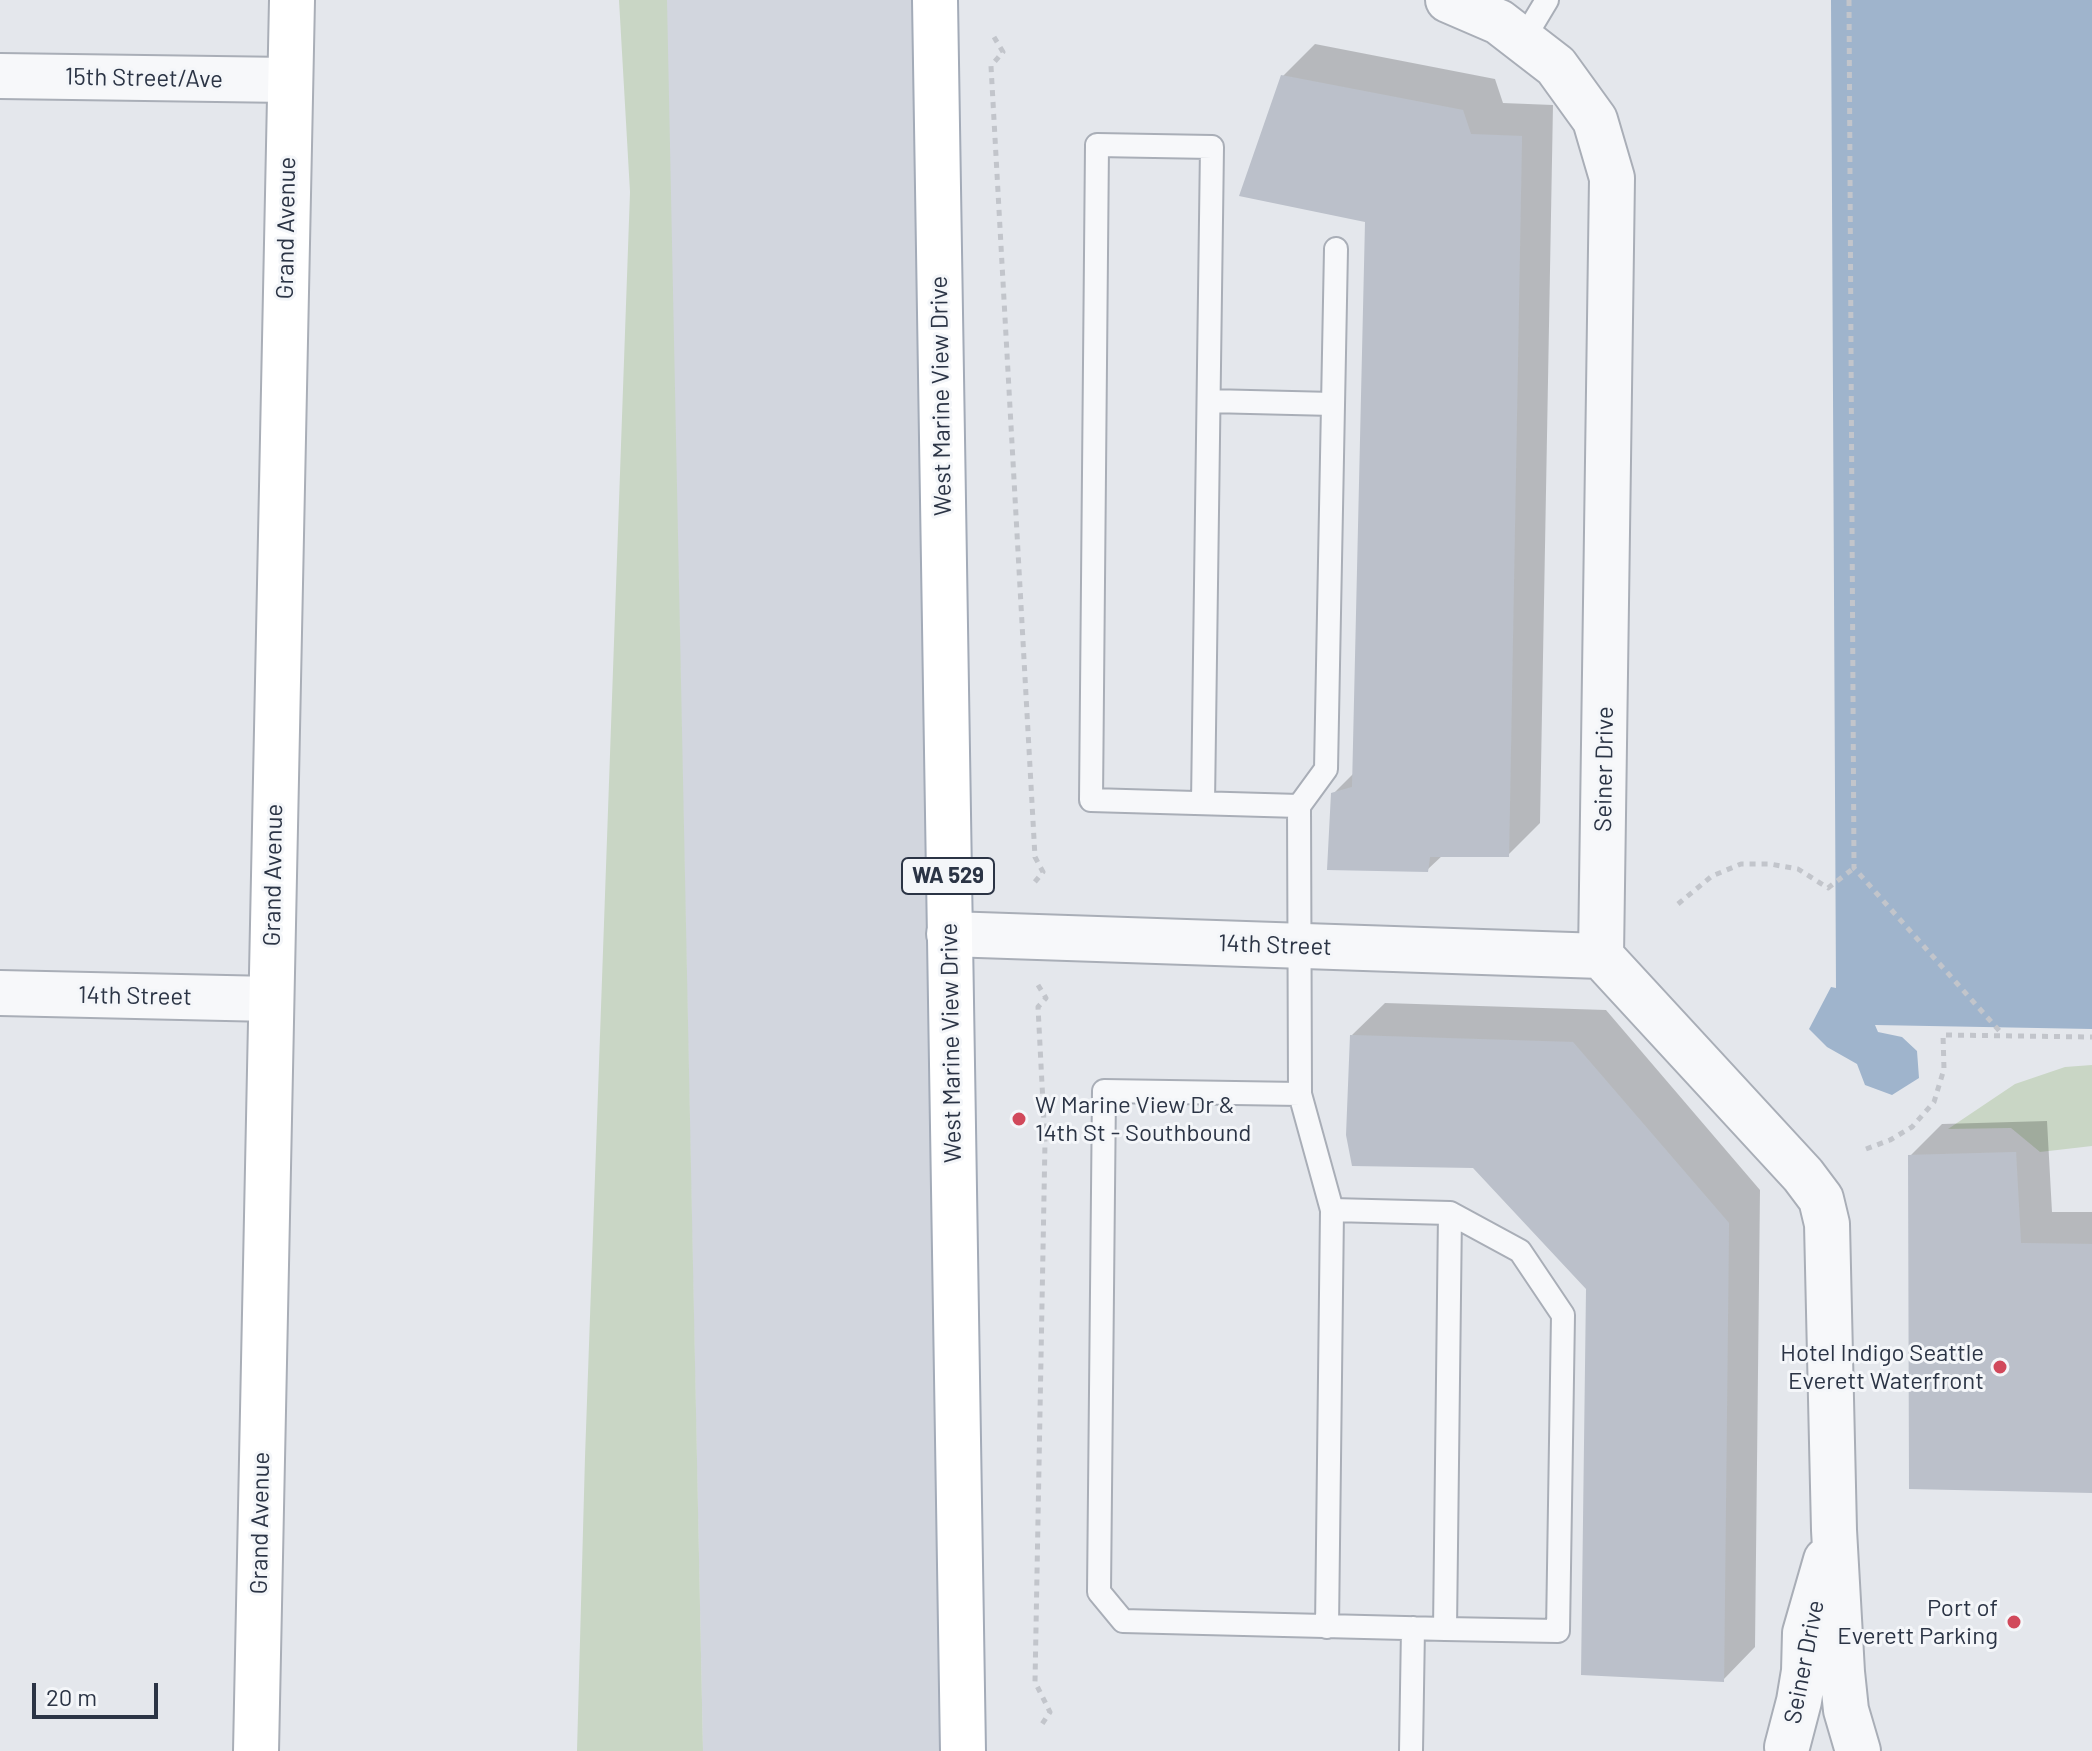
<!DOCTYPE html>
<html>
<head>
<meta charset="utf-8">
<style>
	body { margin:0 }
	#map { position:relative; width:2092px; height:1751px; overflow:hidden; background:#e4e7ec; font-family:Barlow,sans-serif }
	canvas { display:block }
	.scale { position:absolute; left:32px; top:1683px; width:126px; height:36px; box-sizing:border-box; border:4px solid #2b3445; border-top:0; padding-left:10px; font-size:24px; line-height:28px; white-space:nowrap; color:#2b3445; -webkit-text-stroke:6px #f4f6f9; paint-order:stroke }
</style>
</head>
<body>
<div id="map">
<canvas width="2092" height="1751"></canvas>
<div class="scale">20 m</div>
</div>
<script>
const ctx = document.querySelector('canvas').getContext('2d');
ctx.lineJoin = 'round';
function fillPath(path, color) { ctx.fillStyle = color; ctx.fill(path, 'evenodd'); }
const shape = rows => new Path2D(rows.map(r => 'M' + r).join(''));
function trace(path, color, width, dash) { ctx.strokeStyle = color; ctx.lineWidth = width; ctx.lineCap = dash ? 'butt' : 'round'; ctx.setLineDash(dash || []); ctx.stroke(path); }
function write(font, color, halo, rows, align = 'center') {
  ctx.font = font + ' Barlow,sans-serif'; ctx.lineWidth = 6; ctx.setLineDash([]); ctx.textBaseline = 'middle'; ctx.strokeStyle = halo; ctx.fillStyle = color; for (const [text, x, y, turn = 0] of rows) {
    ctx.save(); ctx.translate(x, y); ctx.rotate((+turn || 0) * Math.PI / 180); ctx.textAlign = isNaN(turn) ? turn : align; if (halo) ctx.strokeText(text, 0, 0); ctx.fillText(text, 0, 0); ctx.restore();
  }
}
const built = shape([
	[666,0,935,0,963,1751,703,1751]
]);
const green = shape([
	[619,0,667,0,703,1751,577,1751,585,1457,630,192],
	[2092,1065,2092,1146,2040,1152,2011,1128,1948,1129,2015,1084,2065,1067]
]);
const water = shape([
	[1831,0,2092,0,2092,1029,1875,1025,1878,1032,1902,1037,1917,1051,1919,1078,1892,1095,1865,1085,1857,1064,1827,1047,1809,1029,1831,987,1836,988]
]);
const shadow = shape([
	[1315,44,1495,79,1503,103,1553,105,1540,823,1508,855,1443,855,1427,870,1333,794,1355,772,1367,221,1283,76],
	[1385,1003,1606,1010,1760,1190,1755,1647,1723,1680,1588,1289,1352,1035],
	[2047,1121,2052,1212,2092,1212,2092,1491,1910,1156,1942,1124]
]);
const building = shape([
	[1281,75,1463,110,1471,134,1522,136,1509,857,1430,857,1428,872,1327,870,1331,793,1352,787,1365,222,1239,196],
	[1350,1035,1573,1042,1729,1223,1724,1682,1581,1675,1586,1289,1473,1168,1352,1166,1346,1135],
	[2016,1152,2021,1243,2092,1244,2092,1493,1909,1489,1908,1155]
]);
const path = shape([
	[1849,0,1854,868,2003,1035],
	[994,37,1003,52,991,66,1035,857,1043,872,1034,883],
	[1678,904,1712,876,1741,864,1770,864,1798,869,1828,888,1854,868],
	[1038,985,1046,998,1038,1007,1045,1142,1035,1682,1050,1712,1042,1724],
	[1866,1149,1890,1140,1912,1127,1934,1102,1944,1069,1943,1035,2092,1037]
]);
const lane = shape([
	[1523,40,1547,0],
	[1209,401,1333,404],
	[1203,803,1212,147,1097,145,1091,800,1299,806,1300,1094,1332,1210,1327,1627],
	[1299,806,1326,769,1336,249],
	[1300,1094,1104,1091,1099,1592,1123,1621,1445,1629,1450,1213,1332,1210],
	[1445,1629,1558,1631,1563,1315,1520,1251,1450,1213],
	[1411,1751,1413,1628]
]);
const street = shape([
	[1448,0,1499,22,1556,66,1595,120,1612,178,1601,956,1803,1175,1821,1199,1827,1224,1834,1530,1842,1672,1846,1710,1858,1751],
	[0,76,289,80],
	[949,934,1601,956],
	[0,993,271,999],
	[1787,1747,1799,1701,1804,1671,1805,1633,1826,1560]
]);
const secondary = shape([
	[256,1751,292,0]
]);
const primary = shape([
	[935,0,963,1751]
]);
const markers = [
	[1019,1119,8,"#d1495b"],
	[2000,1367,8,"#d1495b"],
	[2014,1622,8,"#d1495b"]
];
const shields = [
	[948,876,92]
];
const shieldNames = [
	["WA 529",948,876]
];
const streetNames = [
	["15th Street/Ave",144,78,1],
	["Grand Avenue",286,228,-89],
	["West Marine View Drive",941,396,-91],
	["Seiner Drive",1604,769,-89],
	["Grand Avenue",273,875,-89],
	["14th Street",1275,945,2],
	["14th Street",135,996,1],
	["West Marine View Drive",951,1043,-91],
	["Grand Avenue",260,1523,-89],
	["Seiner Drive",1804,1662,-79]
];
const poiNames = [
	["W Marine View Dr &",1035,1105,"left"],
	["14th St - Southbound",1035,1133,"left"],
	["Hotel Indigo Seattle",1984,1353],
	["Everett Waterfront",1984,1381],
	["Port of",1998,1608],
	["Everett Parking",1998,1636]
];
fillPath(built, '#d2d6de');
fillPath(green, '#c9d6c5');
fillPath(water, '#9fb4cc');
fillPath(shadow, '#0003');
fillPath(building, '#bbc0ca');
trace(lane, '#a9aeb7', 26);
trace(street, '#a9aeb7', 48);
trace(secondary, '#a9aeb7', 48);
trace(primary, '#a3abb8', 48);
trace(path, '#c2c5cb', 5, [6, 6]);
trace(lane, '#f7f8fa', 22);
trace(street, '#f7f8fa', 44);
trace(secondary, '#fff', 44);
trace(primary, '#fff', 44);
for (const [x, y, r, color] of markers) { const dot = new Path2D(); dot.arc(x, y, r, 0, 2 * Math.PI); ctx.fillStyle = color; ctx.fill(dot); trace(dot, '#f4f6f9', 3); }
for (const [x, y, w] of shields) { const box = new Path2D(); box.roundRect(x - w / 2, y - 18, w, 36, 6); ctx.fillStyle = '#f4f6f9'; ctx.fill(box); trace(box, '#2b3445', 2); }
write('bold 22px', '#2b3445', null, shieldNames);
write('24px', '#2b3445', '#f4f6f9', streetNames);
write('24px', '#2b3445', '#f4f6f9', poiNames, 'right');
</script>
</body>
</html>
